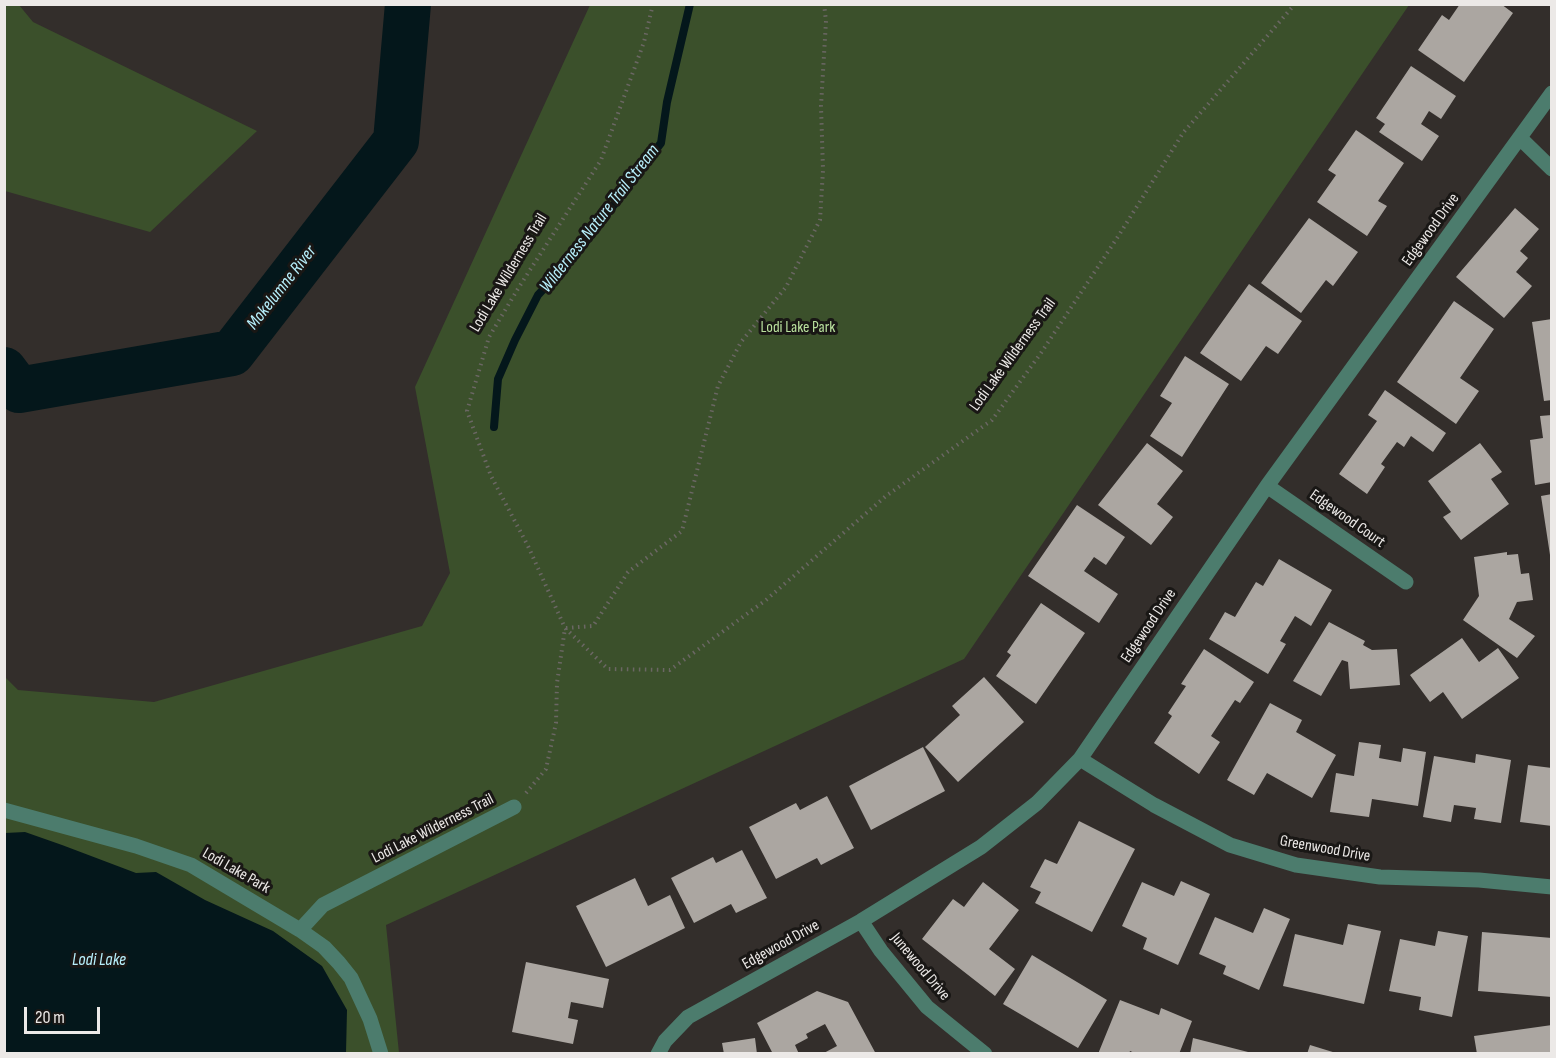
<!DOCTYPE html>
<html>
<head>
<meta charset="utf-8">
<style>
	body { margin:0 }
	#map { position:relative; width:1556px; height:1058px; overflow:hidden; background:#332e2b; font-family:"Sofia Sans Condensed",sans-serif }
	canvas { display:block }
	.frame { position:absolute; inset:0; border:6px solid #ece9e7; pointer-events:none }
	.scale { position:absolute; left:24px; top:1007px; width:76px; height:27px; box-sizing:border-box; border:3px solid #ece9e7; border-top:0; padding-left:8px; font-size:18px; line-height:21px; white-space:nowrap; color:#ece9e7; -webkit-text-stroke:4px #191715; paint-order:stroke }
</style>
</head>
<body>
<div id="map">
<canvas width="1556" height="1058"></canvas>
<div class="frame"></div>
<div class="scale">20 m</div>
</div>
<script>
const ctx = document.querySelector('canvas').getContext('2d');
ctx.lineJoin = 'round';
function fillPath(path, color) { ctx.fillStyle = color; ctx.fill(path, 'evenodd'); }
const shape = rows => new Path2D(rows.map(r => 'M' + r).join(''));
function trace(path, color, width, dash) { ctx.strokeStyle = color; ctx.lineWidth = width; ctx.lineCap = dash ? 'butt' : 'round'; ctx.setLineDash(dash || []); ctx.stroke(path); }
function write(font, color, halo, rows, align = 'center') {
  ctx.font = font + ' "Sofia Sans Condensed",sans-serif'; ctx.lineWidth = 6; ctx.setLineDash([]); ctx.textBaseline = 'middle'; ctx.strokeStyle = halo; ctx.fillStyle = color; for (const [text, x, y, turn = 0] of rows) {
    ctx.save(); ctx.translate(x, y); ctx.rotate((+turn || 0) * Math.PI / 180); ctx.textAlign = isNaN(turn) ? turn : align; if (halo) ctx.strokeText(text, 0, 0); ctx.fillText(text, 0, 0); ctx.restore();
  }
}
const green = shape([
	[4,5,19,5,33,22,257,131,150,232,5,191],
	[590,5,1409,5,964,659,386,925,399,1053,5,1053,4,676,18,690,154,702,422,626,450,573,415,387]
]);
const water = shape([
	[25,832,62,845,136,873,156,872,205,900,273,931,322,966,347,1010,346,1053,5,1053,5,833]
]);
const stream = shape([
	[494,427,498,379,515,340,538,295,578,252,661,143,667,102,690,4]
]);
const river = shape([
	[4,370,19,390,232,353,396,141,408,4]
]);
const building = shape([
	[1460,4,1501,4,1513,13,1464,82,1418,50,1442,15,1449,20],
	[1411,66,1456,96,1441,119,1429,111,1421,124,1439,136,1422,161,1379,132,1385,124,1376,118],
	[1356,130,1404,163,1378,201,1387,206,1367,236,1317,202,1336,175,1328,170],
	[1515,208,1539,229,1520,251,1528,258,1516,272,1532,286,1504,318,1456,277],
	[1309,218,1358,252,1333,286,1326,280,1301,313,1261,283],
	[1249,284,1302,321,1278,354,1266,346,1241,381,1200,353],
	[1454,301,1494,329,1460,378,1479,391,1456,424,1397,382],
	[1552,319,1552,400,1544,401,1532,322],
	[1185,356,1229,384,1182,457,1150,436,1172,403,1160,396],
	[1385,390,1446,433,1433,452,1411,436,1404,447,1397,442,1381,464,1385,467,1367,494,1339,474,1377,421,1368,415],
	[1552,415,1552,482,1535,485,1530,440,1543,438,1540,416],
	[1147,443,1183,471,1157,504,1173,517,1151,545,1098,505],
	[1480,443,1502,472,1491,479,1509,504,1461,540,1443,517,1451,512,1428,481],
	[1552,494,1552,555,1550,555,1541,496],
	[1077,505,1125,537,1106,565,1094,557,1084,571,1118,594,1099,623,1028,576],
	[1507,552,1507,555,1518,554,1521,574,1529,573,1533,600,1517,602,1509,619,1535,636,1517,658,1463,620,1479,596,1474,557],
	[1279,559,1332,590,1311,626,1295,616,1280,641,1286,644,1268,674,1209,639,1225,612,1235,617,1256,582,1263,586],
	[1041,603,1085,633,1036,704,996,676,1011,655,1007,652],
	[1329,622,1365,641,1363,645,1372,650,1397,649,1400,685,1350,689,1348,662,1342,660,1321,696,1293,681],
	[1462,638,1479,662,1498,648,1519,678,1462,719,1443,692,1430,702,1410,675],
	[1204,649,1254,682,1240,703,1235,700,1211,736,1220,742,1199,774,1154,743,1172,716,1168,713,1186,686,1181,684],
	[984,677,1024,722,958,782,925,747,960,715,952,706],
	[1270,703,1302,720,1296,732,1336,755,1312,798,1267,773,1254,795,1227,780],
	[1359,742,1381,745,1379,758,1401,762,1403,748,1426,752,1418,806,1372,799,1369,817,1330,812,1336,773,1354,776],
	[923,747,945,791,871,830,849,786],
	[1476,754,1511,760,1501,823,1474,819,1476,808,1454,805,1451,822,1423,817,1434,756,1475,763],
	[1528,765,1552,768,1552,826,1520,822],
	[827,796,854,848,821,865,817,858,776,879,749,827,796,803,800,810],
	[1079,821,1135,849,1092,932,1035,903,1041,892,1030,887,1045,859,1057,864],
	[742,850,767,898,736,913,731,904,694,923,671,878,713,857,716,863],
	[635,878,648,906,670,895,685,928,606,967,576,906],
	[1181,881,1210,894,1178,965,1143,949,1147,938,1122,926,1142,882,1174,896],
	[983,882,1019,910,989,949,1015,969,995,996,922,939,953,899,964,907],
	[1264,908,1290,919,1259,990,1223,974,1226,966,1199,954,1215,917,1253,933],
	[1348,924,1381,931,1364,1004,1283,986,1295,934,1343,945],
	[1438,931,1468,936,1452,1017,1419,1010,1421,997,1389,991,1400,939,1435,946],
	[1482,932,1552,938,1552,997,1478,991],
	[1032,955,1107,1000,1078,1048,1003,1004],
	[526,962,609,979,603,1008,571,1002,568,1018,578,1020,573,1044,512,1032],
	[817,991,848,1002,876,1054,822,1054,837,1046,825,1024,806,1034,808,1038,795,1045,799,1054,773,1054,757,1023],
	[1120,1000,1159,1015,1161,1008,1192,1021,1179,1054,1137,1054,1130,1051,1129,1054,1098,1054],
	[1552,1025,1552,1054,1477,1054,1474,1036],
	[755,1038,757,1054,724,1054,722,1043],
	[1193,1038,1252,1053,1252,1054,1190,1054],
	[1310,1045,1336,1053,1336,1054,1307,1054]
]);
const path = shape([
	[653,4,644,42,601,160,519,287,489,337,467,411,491,476,528,546,565,628,608,669,670,670,766,600,886,496,992,420,1041,353,1119,235,1183,133,1295,4],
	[566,628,593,626,628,572,682,531,718,386,741,342,786,287,820,220,823,170,821,106,826,21,824,4],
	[526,793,546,769,556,723,557,683,565,628]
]);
const minor = shape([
	[1520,138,1552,169],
	[1267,486,1406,582],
	[1080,759,1154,805,1230,845,1296,865,1380,877,1479,880,1552,887],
	[4,810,136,846,191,865,300,930,324,947,339,963,351,978,370,1019,381,1054],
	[861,921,881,951,927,1007,985,1054],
	[300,930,323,905,514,807],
	[658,1054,665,1041,688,1017,861,921,981,847,1037,803,1080,759,1267,486,1552,93]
]);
const streetNames = [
	["Edgewood Drive",1431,230,-54],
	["Lodi Lake Wilderness Trail",509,273,-59],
	["Lodi Lake Wilderness Trail",1013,355,-54],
	["Edgewood Court",1347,519,35],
	["Edgewood Drive",1149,626,-56],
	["Lodi Lake Wilderness Trail",433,829,-27],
	["Greenwood Drive",1325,849,10],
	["Lodi Lake Park",236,871,30],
	["Edgewood Drive",781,945,-29],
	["Junewood Drive",920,967,50]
];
const parkNames = [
	["Lodi Lake Park",798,328]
];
const waterNames = [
	["Wilderness Nature Trail Stream",600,219,-52],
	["Mokelumne River",282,288,-52],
	["Lodi Lake",99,960]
];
fillPath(green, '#3b502b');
fillPath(water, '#04171b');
trace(stream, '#04171b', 8);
trace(river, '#04171b', 46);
fillPath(building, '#aba6a1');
trace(path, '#6b6764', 4, [1.5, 4.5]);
trace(minor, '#4c7c6d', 15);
write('16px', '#ece9e7', '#191715', streetNames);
write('16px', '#b9e09d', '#191715', parkNames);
write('italic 18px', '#b7effb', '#191715', waterNames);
</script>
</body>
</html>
